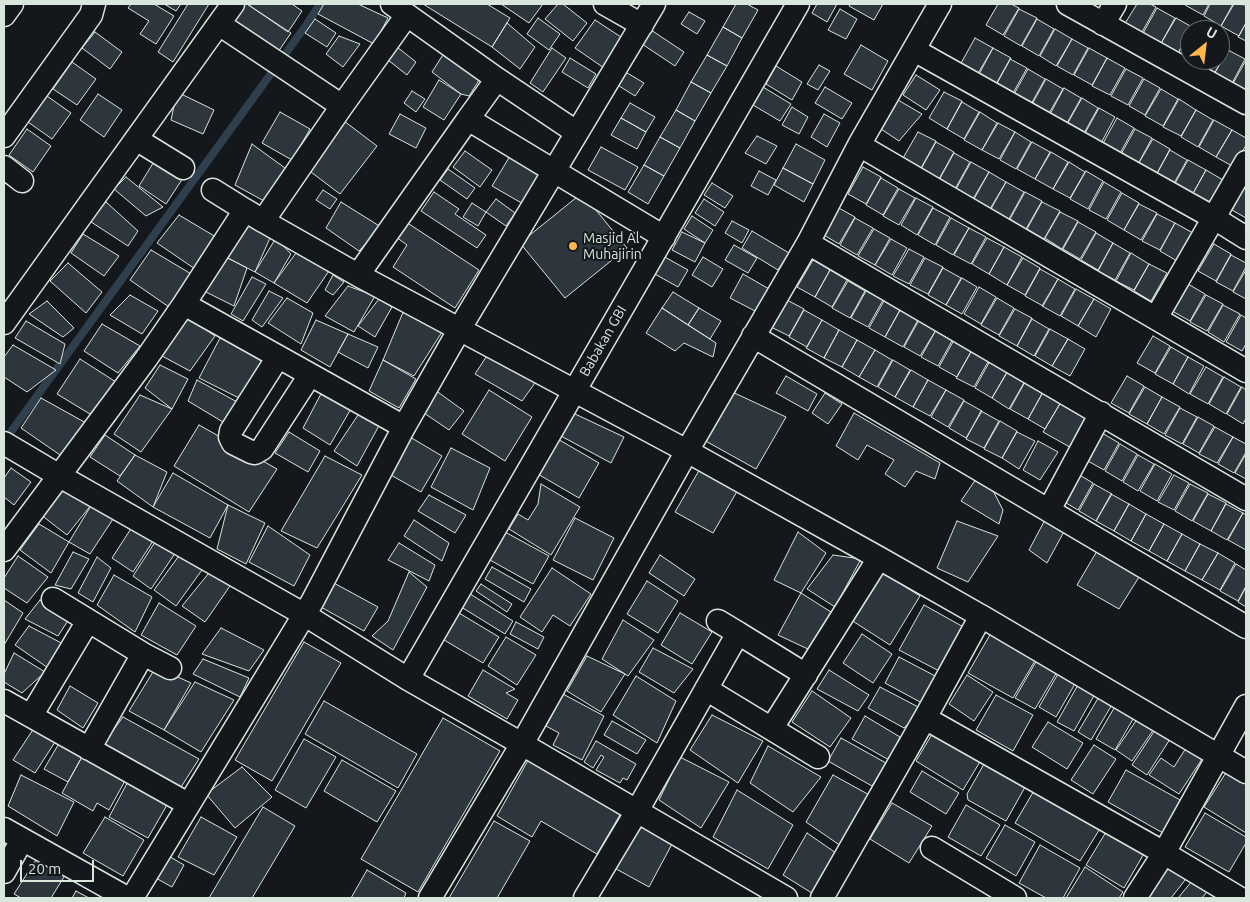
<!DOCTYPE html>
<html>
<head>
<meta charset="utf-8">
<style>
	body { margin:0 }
	#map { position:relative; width:1250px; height:902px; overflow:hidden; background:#14181c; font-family:Ubuntu,sans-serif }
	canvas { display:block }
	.frame { position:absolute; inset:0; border:5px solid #d8e6dc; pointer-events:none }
	.north { position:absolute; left:1180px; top:20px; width:50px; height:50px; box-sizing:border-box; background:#14181c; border:1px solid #626a69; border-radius:50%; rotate:29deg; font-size:14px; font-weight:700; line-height:20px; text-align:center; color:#d8e6dc }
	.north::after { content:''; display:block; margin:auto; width:18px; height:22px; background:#ffb74d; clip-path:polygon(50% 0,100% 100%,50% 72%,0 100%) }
	.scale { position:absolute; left:20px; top:860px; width:74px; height:22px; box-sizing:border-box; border:2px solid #d8e6dc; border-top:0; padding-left:6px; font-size:15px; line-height:18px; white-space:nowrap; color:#d8e6dc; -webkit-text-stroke:4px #14181c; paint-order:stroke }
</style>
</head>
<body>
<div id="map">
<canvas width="1250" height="902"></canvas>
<div class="frame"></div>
<div class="north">U</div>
<div class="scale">20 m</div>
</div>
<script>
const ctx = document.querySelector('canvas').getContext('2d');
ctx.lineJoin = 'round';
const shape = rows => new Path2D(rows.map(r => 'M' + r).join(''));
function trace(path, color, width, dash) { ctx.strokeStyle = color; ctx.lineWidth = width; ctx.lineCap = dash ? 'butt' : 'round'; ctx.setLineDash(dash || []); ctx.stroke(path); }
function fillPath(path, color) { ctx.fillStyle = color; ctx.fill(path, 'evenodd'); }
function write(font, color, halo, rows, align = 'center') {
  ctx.font = font + ' Ubuntu,sans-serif'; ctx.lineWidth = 4; ctx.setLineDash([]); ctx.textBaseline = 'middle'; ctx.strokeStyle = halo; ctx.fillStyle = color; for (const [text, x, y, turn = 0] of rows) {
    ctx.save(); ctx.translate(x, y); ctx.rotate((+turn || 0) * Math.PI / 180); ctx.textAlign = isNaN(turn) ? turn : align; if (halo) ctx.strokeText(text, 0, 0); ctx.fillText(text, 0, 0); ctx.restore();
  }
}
const stream = shape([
	[5,440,307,24,320,4]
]);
const building = shape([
	[131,4,154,4,174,16,156,44,140,34,149,21,128,8,131,4],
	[164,4,181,4,176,11,164,4],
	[188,4,209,4,173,62,158,52,188,4],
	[240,4,247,4,291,33,276,55,227,23,240,4],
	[247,4,292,4,302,11,288,32,247,4],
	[324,4,358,4,388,18,374,44,318,14,324,4],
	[423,4,487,4,510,18,492,47,423,4],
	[501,4,543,4,529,23,501,4],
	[558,4,563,4,587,23,573,41,545,19,558,4],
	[736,4,747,4,758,10,742,38,723,27,736,4],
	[817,4,837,4,827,22,812,13,817,4],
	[850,4,883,4,874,20,849,6,850,4],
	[998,4,1011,4,1019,8,1003,35,986,25,998,4],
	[1137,4,1150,4,1156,7,1141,34,1124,25,1137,4],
	[1186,4,1209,4,1203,15,1185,5,1186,4],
	[1210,4,1233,4,1221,26,1204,16,1210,4],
	[1234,4,1246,5,1246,23,1239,36,1221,26,1234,4],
	[1157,8,1175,18,1160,45,1142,35,1157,8],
	[840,9,857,19,846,39,828,30,840,9],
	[1019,9,1037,18,1021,46,1004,36,1019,9],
	[689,12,705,21,697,34,681,24,689,12],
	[538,18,560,34,549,50,527,34,538,18],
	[1176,18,1192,27,1177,55,1160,45,1176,18],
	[315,19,336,33,327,47,305,33,315,19],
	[1037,19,1054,29,1039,56,1022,46,1037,19],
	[595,20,624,39,604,68,575,48,595,20],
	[507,23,535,47,520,69,492,47,507,23],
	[1246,23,1246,41,1238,37,1246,23],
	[723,27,742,38,727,66,707,55,723,27],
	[648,28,684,52,675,66,639,42,648,28],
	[1055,29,1072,39,1056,66,1040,56,1055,29],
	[95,32,122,52,110,69,82,48,95,32],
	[1190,33,1190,60,1198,60,1195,65,1177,55,1190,33],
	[339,36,360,44,343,67,326,54,339,36],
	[975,38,993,48,977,75,960,65,975,38],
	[1072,39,1088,48,1073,75,1057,66,1072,39],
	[1220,44,1228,49,1213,76,1195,66,1199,60,1220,60,1220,44],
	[861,45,888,61,872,90,844,74,861,45],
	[397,47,416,62,407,75,388,60,397,47],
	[552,48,566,58,543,92,530,83,552,48],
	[993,48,1011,58,996,85,978,76,993,48],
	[1089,48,1107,58,1092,85,1074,75,1089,48],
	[446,50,483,74,469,96,461,94,432,72,446,50],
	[1228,50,1245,59,1230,87,1213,76,1228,50],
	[707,55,727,66,711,93,691,82,707,55],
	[570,58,596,74,588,88,562,72,570,58],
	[1107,58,1125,68,1110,95,1092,86,1107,58],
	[1010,59,1027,68,1012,95,995,86,1010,59],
	[1246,60,1246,95,1231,87,1246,60],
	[72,62,96,79,77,105,53,89,72,62],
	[819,65,830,71,818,90,807,84,819,65],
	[776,66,802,82,792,100,766,84,776,66],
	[1028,69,1045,79,1030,106,1013,96,1028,69],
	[1126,69,1143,78,1128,105,1111,96,1126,69],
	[624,71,644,83,635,96,616,84,624,71],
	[916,75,940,90,926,110,903,95,916,75],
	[1046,79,1063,89,1048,115,1031,106,1046,79],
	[1144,79,1160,88,1145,115,1129,106,1144,79],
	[439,80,461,94,444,120,423,107,439,80],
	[691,82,711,93,695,121,676,110,691,82],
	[763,87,791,104,780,121,753,105,763,87],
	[825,87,852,103,842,119,815,103,825,87],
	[1064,88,1081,98,1066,125,1049,116,1064,88],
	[1161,89,1178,99,1163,126,1145,116,1161,89],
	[412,91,425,99,416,112,404,103,412,91],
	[177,92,214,110,203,134,171,120,177,92],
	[944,92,962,101,947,129,929,118,944,92],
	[98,94,122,110,104,137,80,120,98,94],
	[47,96,71,113,52,139,28,122,47,96],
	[1082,98,1098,108,1083,135,1066,126,1082,98],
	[1179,99,1196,110,1181,136,1163,127,1179,99],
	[898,100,922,114,899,141,881,129,898,100],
	[962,102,979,112,964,139,947,129,962,102],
	[630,103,655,117,646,132,621,118,630,103],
	[792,107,808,117,799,134,782,125,792,107],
	[1099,108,1115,117,1100,145,1084,135,1099,108],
	[676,110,695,121,680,148,660,137,676,110],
	[1196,110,1213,120,1198,147,1181,137,1196,110],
	[280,112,310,129,292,160,262,143,280,112],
	[980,112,997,123,982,150,964,140,980,112],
	[400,114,426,128,416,148,389,134,400,114],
	[824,114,840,123,827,147,811,137,824,114],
	[621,118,646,132,637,149,611,135,621,118],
	[1117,118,1134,128,1119,155,1102,145,1117,118],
	[1214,120,1232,130,1216,157,1199,147,1214,120],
	[344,121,377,146,340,194,307,169,344,121],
	[998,123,1015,132,999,159,982,150,998,123],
	[27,129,51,146,33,172,9,155,27,129],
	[1135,129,1152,138,1137,166,1120,156,1135,129],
	[1232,130,1246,138,1246,145,1234,167,1216,157,1232,130],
	[918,132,936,141,921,168,903,158,918,132],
	[1015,132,1031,142,1016,169,1000,160,1015,132],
	[757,136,777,146,766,164,745,153,757,136],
	[660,137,680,148,664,176,644,165,660,137],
	[1153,139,1170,149,1155,177,1137,166,1153,139],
	[936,142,954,152,939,179,921,169,936,142],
	[1032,142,1050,152,1035,179,1017,169,1032,142],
	[252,144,285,168,264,201,235,185,252,144],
	[796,144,825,160,813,184,783,168,796,144],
	[601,147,638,167,625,190,588,170,601,147],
	[1170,150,1187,160,1172,187,1155,177,1170,150],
	[465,151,492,170,480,187,453,167,465,151],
	[513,151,546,170,525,205,492,186,513,151],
	[1051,152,1068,162,1053,189,1035,179,1051,152],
	[954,153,970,162,955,189,939,180,954,153],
	[155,160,183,178,166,204,139,186,155,160],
	[1188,160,1206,170,1191,197,1173,187,1188,160],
	[971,162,989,172,973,199,956,189,971,162],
	[1069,162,1085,172,1070,198,1053,189,1069,162],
	[644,165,664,176,648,204,628,192,644,165],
	[863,167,881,177,866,204,848,194,863,167],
	[783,168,813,184,804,202,774,185,783,168],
	[448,169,475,188,467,199,440,180,448,169],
	[1206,170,1223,180,1208,207,1191,197,1206,170],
	[759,171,776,180,768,195,751,186,759,171],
	[1086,171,1103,181,1088,209,1070,199,1086,171],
	[989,172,1006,182,990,209,974,199,989,172],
	[126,177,163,207,146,216,114,189,126,177],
	[881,178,898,188,883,215,866,205,881,178],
	[1006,182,1024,192,1009,219,991,209,1006,182],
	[1104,182,1121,192,1106,219,1089,210,1104,182],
	[712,183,733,196,725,208,704,195,712,183],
	[1246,184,1246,218,1232,210,1246,184],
	[899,189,915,198,899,225,883,216,899,189],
	[323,190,337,199,330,209,316,200,323,190],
	[434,192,459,209,455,214,486,235,477,248,421,211,434,192],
	[1025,192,1042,201,1026,229,1010,219,1025,192],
	[582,193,627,248,565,298,520,243,582,193],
	[1122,193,1139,203,1124,230,1107,220,1122,193],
	[916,198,933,207,917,235,901,225,916,198],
	[496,199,515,213,506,226,486,212,496,199],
	[704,199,724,212,715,226,695,213,704,199],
	[106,202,138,231,128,246,85,218,106,202],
	[341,202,381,227,359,251,326,228,341,202],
	[1042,202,1060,211,1044,239,1027,229,1042,202],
	[472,203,486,212,478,226,463,217,472,203],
	[1139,204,1157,213,1141,240,1124,230,1139,204],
	[837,207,855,217,839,244,822,234,837,207],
	[933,208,950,217,935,245,918,235,933,208],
	[1060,212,1078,221,1062,249,1045,238,1060,212],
	[1157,214,1175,223,1160,250,1142,241,1157,214],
	[179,215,221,240,201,273,157,243,179,215],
	[692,216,713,230,705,243,684,229,692,216],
	[855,218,873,228,857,255,840,245,855,218],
	[951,218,969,228,953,255,936,245,951,218],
	[251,221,273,231,255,272,224,256,251,221],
	[732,221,749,230,742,243,725,233,732,221],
	[406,222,479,270,455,308,393,267,407,245,396,237,406,222],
	[1078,222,1096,232,1080,259,1063,249,1078,222],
	[1175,223,1193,233,1177,261,1160,251,1175,223],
	[969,228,986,237,971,264,954,255,969,228],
	[874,229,890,238,875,265,858,256,874,229],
	[752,231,789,253,778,270,742,248,752,231],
	[682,232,705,243,695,262,672,250,682,232],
	[1096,233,1113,243,1098,270,1081,260,1096,233],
	[83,234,119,256,104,276,71,253,83,234],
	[276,238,291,254,274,283,255,272,276,238],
	[987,238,1004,247,989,274,972,264,987,238],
	[891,239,907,248,892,275,875,265,891,239],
	[1113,243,1130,253,1115,280,1098,271,1113,243],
	[1214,244,1231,254,1216,281,1198,271,1214,244],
	[734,245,757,258,748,273,725,260,734,245],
	[1004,247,1022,257,1007,285,989,274,1004,247],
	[909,249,924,257,909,284,893,276,909,249],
	[151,250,198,278,169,307,130,280,151,250],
	[296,253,329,271,307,303,274,283,296,253],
	[1131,253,1149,264,1134,290,1116,281,1131,253],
	[1231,255,1246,263,1246,267,1233,291,1216,282,1231,255],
	[224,256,247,268,234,306,204,291,224,256],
	[663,256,688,270,678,287,653,273,663,256],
	[703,257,723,269,712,287,692,275,703,257],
	[925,258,943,267,928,294,910,285,925,258],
	[1023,258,1040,268,1025,295,1007,285,1023,258],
	[813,260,830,270,815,297,797,287,813,260],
	[68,263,102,292,86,313,50,281,68,263],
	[1149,264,1167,273,1151,301,1134,291,1149,264],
	[943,268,961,278,946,305,928,295,943,268],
	[1040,269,1058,279,1043,306,1025,296,1040,269],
	[830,270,847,280,832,307,815,297,830,270],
	[1246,270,1246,299,1233,292,1246,270],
	[743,274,769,289,757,312,730,298,743,274],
	[333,275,344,282,333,295,325,290,333,275],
	[252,277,266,284,243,321,231,314,252,277],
	[962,278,977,287,962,314,946,305,962,278],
	[1058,279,1075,289,1060,316,1042,306,1058,279],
	[848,281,865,291,850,318,832,308,848,281],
	[1188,284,1205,294,1190,321,1172,311,1188,284],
	[348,286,375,296,354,332,325,316,348,286],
	[979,287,996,297,981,324,964,314,979,287],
	[1076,289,1094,299,1078,326,1061,316,1076,289],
	[269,291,283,298,262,327,252,320,269,291],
	[866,291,883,300,868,327,851,318,866,291],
	[673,292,699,308,688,325,662,308,673,292],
	[130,295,158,311,142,334,110,315,130,295],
	[1206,295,1223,304,1207,331,1190,322,1206,295],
	[287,298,313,313,301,344,268,323,287,298],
	[997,298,1014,308,999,335,981,325,997,298],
	[379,299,392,307,375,337,358,326,379,299],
	[1094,299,1111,309,1096,337,1078,326,1094,299],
	[787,300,804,309,789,336,771,327,787,300],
	[47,301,74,328,63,337,29,314,47,301],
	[884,301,900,310,885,337,869,328,884,301],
	[1223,305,1240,314,1224,342,1208,332,1223,305],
	[662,308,716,343,713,357,684,343,675,351,646,333,662,308],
	[699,308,721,321,710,339,688,325,699,308],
	[1015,309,1032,318,1017,346,999,336,1015,309],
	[404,310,442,332,414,376,383,360,404,310],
	[804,310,822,320,807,347,789,337,804,310],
	[900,310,918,320,903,347,885,337,900,310],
	[1241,315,1246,318,1246,344,1242,351,1226,342,1241,315],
	[186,316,215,336,190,371,162,356,186,316],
	[1032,319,1049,329,1034,356,1017,346,1032,319],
	[316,320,348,334,330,367,301,350,316,320],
	[822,320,839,330,824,358,806,348,822,320],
	[919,320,936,330,920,356,904,347,919,320],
	[26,321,65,344,60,364,15,338,26,321],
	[102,324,140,346,118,373,84,351,102,324],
	[1050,329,1068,339,1052,366,1035,356,1050,329],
	[839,330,857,340,842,367,824,358,839,330],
	[936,330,953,339,938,366,921,357,936,330],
	[348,334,378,347,368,368,338,352,348,334],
	[1153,336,1170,346,1155,373,1137,363,1153,336],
	[220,338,267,358,243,400,199,378,220,338],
	[1068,339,1085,349,1070,376,1052,366,1068,339],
	[857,340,875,350,859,377,842,367,857,340],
	[954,340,972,350,957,377,939,367,954,340],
	[13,345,56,370,27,392,4,377,4,357,13,345],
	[1171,347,1188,357,1173,384,1155,374,1171,347],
	[492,348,540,376,522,401,475,374,492,348],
	[875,350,892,360,877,387,859,377,875,350],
	[972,350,989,360,974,387,956,378,972,350],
	[1188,357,1204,366,1189,394,1173,384,1188,357],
	[80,359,116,382,90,414,57,394,80,359],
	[383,360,416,379,399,408,369,391,383,360],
	[893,360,910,370,895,397,878,387,893,360],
	[990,361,1008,371,992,398,975,388,990,361],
	[160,365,188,379,172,409,145,388,160,365],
	[1206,367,1223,377,1208,404,1190,394,1206,367],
	[911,370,928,380,913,407,895,397,911,370],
	[1007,372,1025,381,1009,409,992,398,1007,372],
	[786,376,817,394,808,411,776,393,786,376],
	[1127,376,1144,386,1129,413,1111,403,1127,376],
	[1224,377,1241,387,1226,414,1209,404,1224,377],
	[197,380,239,403,223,422,188,401,197,380],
	[928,380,946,390,930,416,913,407,928,380],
	[1025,382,1043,392,1028,419,1010,409,1025,382],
	[1145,387,1162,397,1147,424,1129,414,1145,387],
	[1242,387,1246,390,1246,418,1243,424,1227,414,1242,387],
	[323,390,352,407,330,445,303,428,323,390],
	[435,390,464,411,449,430,424,413,435,390],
	[489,390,532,417,505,461,462,434,489,390],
	[728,390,786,417,756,469,702,439,728,390],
	[946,390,964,400,948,427,931,417,946,390],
	[1043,392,1061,402,1045,429,1028,419,1043,392],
	[825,393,842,404,828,424,812,413,825,393],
	[140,395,172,409,141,452,114,434,140,395],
	[1162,397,1180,407,1164,434,1147,424,1162,397],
	[41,398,86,423,63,457,21,428,41,398],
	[964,401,982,411,966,438,949,428,964,401],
	[1061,402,1090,419,1075,450,1043,432,1061,402],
	[1180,408,1197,417,1182,444,1165,435,1180,408],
	[981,411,999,421,984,448,966,439,981,411],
	[360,412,381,422,357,466,334,451,360,412],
	[573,413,624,437,611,463,561,436,573,413],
	[854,413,940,463,935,479,916,471,905,487,885,474,894,460,867,445,858,460,836,446,854,413],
	[1198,417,1214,426,1199,453,1183,444,1198,417],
	[1000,421,1017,431,1002,458,984,449,1000,421],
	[199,425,277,469,249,512,174,466,199,425],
	[1215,427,1233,437,1217,463,1199,454,1215,427],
	[289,432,320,451,308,472,275,453,289,432],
	[1017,432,1035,441,1019,469,1002,458,1017,432],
	[1102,433,1119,443,1104,470,1086,460,1102,433],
	[105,435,135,455,120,476,90,457,105,435],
	[410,437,442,456,421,492,389,474,410,437],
	[1233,437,1246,444,1246,452,1234,473,1218,464,1233,437],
	[556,438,599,463,579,498,536,473,556,438],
	[1038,441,1058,452,1040,480,1023,470,1038,441],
	[1120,444,1137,454,1122,481,1105,471,1120,444],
	[451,448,490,468,473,510,431,487,451,448],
	[1246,454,1246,479,1235,473,1246,454],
	[135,455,167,472,153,507,117,481,135,455],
	[1138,455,1154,464,1138,491,1123,482,1138,455],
	[325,456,362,475,317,548,281,531,325,456],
	[1155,464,1172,474,1157,501,1140,491,1155,464],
	[701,467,739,488,713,533,675,512,701,467],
	[11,468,31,482,14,505,4,497,4,478,11,468],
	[173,473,228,505,210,538,153,507,173,473],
	[1076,473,1093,483,1078,510,1061,500,1076,473],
	[1174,475,1189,483,1174,510,1158,502,1174,475],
	[978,476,987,479,1003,510,999,524,961,501,978,476],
	[541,484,580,507,551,555,509,529,518,514,528,520,538,504,541,484],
	[1094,484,1112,494,1096,521,1079,511,1094,484],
	[1190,484,1208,493,1192,521,1175,511,1190,484],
	[65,488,92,504,67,535,36,511,65,488],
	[1111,494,1129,504,1114,531,1096,521,1111,494],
	[1208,494,1226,503,1211,531,1193,521,1208,494],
	[429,495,466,515,455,533,418,511,429,495],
	[92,504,115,516,90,554,69,542,92,504],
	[1129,504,1146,514,1131,541,1114,531,1129,504],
	[1226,504,1243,513,1227,540,1211,531,1226,504],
	[228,505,265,523,246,564,217,549,228,505],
	[1243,513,1246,515,1246,550,1228,540,1243,513],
	[1146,514,1164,524,1149,551,1131,541,1146,514],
	[1047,516,1067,526,1047,563,1029,550,1047,516],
	[575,518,614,538,593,580,553,560,575,518],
	[414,520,449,543,442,561,404,536,414,520],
	[957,521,998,536,968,582,937,568,957,521],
	[39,524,69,542,51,573,20,550,39,524],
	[134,524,155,538,133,572,112,558,134,524],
	[1164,524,1182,534,1167,561,1149,551,1164,524],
	[268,526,310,555,294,586,249,562,268,526],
	[505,532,549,556,533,584,490,560,505,532],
	[798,532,826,553,801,593,774,580,798,532],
	[1182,534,1200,544,1185,571,1167,561,1182,534],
	[159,536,178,549,151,589,133,576,159,536],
	[399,543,435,565,429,581,388,560,399,543],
	[1200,544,1218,553,1202,580,1185,571,1200,544],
	[1097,551,1139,577,1119,609,1077,585,1097,551],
	[73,552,89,559,71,589,55,585,73,552],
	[181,553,207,563,176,606,154,590,181,553],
	[1218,553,1235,563,1220,590,1202,580,1218,553],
	[660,555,695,579,684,596,649,573,660,555],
	[833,555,861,559,835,607,807,589,833,555],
	[18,556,48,577,27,603,4,588,4,578,18,556],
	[97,557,111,568,93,602,78,593,97,557],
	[1236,564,1246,570,1246,586,1238,601,1220,591,1236,564],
	[492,567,531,589,524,602,485,579,492,567],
	[213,568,232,583,205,622,182,606,213,568],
	[552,568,591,594,570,626,553,615,542,632,520,617,552,568],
	[878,570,920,596,890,645,848,618,878,570],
	[409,572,427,587,393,650,372,636,388,621,409,572],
	[114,575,152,597,135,632,97,605,114,575],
	[647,581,678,601,658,633,627,614,647,581],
	[332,582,378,607,364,631,319,606,332,582],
	[481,584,512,604,507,612,476,591,481,584],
	[1246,587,1246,607,1238,602,1246,587],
	[467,592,513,621,505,634,458,605,467,592],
	[801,593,831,612,810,650,778,635,801,593],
	[4,600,23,613,4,645,4,600],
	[40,600,69,619,58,636,25,619,40,600],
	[159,603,196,626,177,655,141,635,159,603],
	[924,605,967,629,943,673,899,650,924,605],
	[454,610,499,637,483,663,439,637,454,610],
	[680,613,712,632,692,664,661,645,680,613],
	[623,620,654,640,628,676,602,659,623,620],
	[516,622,544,637,538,649,510,634,516,622],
	[29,626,67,646,51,670,15,645,29,626],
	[221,628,264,650,249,671,202,654,221,628],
	[991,633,1036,659,1013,698,968,673,991,633],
	[862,634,892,654,873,683,843,663,862,634],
	[506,637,536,655,517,685,488,666,506,637],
	[304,642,341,663,272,781,235,760,304,642],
	[653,648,693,669,674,693,639,672,653,648],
	[14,653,45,672,22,693,4,682,4,674,14,653],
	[587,656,625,674,601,712,567,691,587,656],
	[899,657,937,677,922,703,885,683,899,657],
	[203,659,249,678,240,697,193,674,203,659],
	[1037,660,1057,672,1035,709,1015,698,1037,660],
	[156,667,191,683,164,730,129,711,156,667],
	[483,670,515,689,506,693,518,700,507,719,468,696,483,670],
	[829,670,869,695,858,711,817,689,829,670],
	[1059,672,1076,682,1056,717,1039,707,1059,672],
	[967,675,993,692,974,721,949,704,967,675],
	[636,676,676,701,657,743,613,715,636,676],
	[195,682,234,700,201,752,164,730,195,682],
	[1079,683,1096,692,1074,731,1057,722,1079,683],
	[70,686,98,703,83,728,57,710,70,686],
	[880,687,922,709,904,728,868,708,880,687],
	[812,691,851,718,830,747,792,722,812,691],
	[563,694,604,716,582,760,553,745,559,733,546,726,563,694],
	[996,695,1033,715,1013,751,976,730,996,695],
	[1100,695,1113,703,1091,740,1078,732,1100,695],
	[324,701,417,754,398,788,305,734,324,701],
	[1117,703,1136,714,1115,750,1096,739,1117,703],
	[712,715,763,741,738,783,690,750,712,715],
	[1140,715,1156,726,1132,761,1116,750,1140,715],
	[865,716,900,737,889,760,852,739,865,716],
	[123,717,199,759,181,787,103,744,123,717],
	[443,718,500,751,418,892,361,859,443,718],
	[612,721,646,740,637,754,604,735,612,721],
	[1048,722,1083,743,1067,769,1032,747,1048,722],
	[36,725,57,739,35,773,13,760,36,725],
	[1157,727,1172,736,1147,775,1132,765,1157,727],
	[934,731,981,760,963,790,916,761,934,731],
	[841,738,886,763,872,786,828,761,841,738],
	[304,739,336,757,306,808,275,790,304,739],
	[61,740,83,755,68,782,44,769,61,740],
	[596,741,636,764,627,780,623,778,620,783,596,770,604,757,601,755,593,768,584,762,596,741],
	[1094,745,1116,759,1093,794,1071,780,1094,745],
	[768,746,821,777,793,812,750,783,768,746],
	[1186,748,1202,759,1179,794,1149,775,1161,758,1174,767,1186,748],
	[83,755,126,779,109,810,97,803,93,811,62,793,83,755],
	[531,755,624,808,597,854,541,821,532,837,497,816,531,755],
	[680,757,729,782,701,828,659,800,680,757],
	[988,757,1029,780,1006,821,968,800,967,794,988,757],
	[342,760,396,791,377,822,324,791,342,760],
	[242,767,272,797,235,828,206,794,242,767],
	[1126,770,1182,801,1163,833,1108,802,1126,770],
	[922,771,959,793,946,814,910,792,922,771],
	[1227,771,1246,784,1246,833,1204,807,1227,771],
	[21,775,74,802,57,836,8,806,21,775],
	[833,775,873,797,841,846,806,822,833,775],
	[131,776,171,798,148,838,109,817,131,776],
	[1035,789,1101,827,1080,861,1015,823,1035,789],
	[737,790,793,825,768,869,713,837,737,790],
	[892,803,932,826,909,863,870,839,892,803],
	[966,805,1000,825,981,856,948,837,966,805],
	[263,807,295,826,252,898,209,898,263,807],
	[1205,813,1246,837,1246,843,1229,872,1185,847,1205,813],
	[105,817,144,840,123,876,83,853,105,817],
	[201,817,237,837,214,875,178,857,201,817],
	[494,821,530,841,497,898,449,898,494,821],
	[633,822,672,844,649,887,609,865,633,822],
	[1005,825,1035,842,1016,876,986,858,1005,825],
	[1109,827,1146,850,1124,888,1086,865,1109,827],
	[807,833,836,853,815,895,783,875,807,833],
	[1040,845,1080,868,1063,898,1046,898,1019,883,1040,845],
	[167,855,184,865,172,887,154,877,167,855],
	[37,858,67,872,51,898,21,898,14,894,37,858],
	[1169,863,1189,875,1171,898,1144,898,1169,863],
	[1085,867,1123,892,1119,898,1066,898,1085,867],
	[367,870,406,893,404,898,351,898,367,870],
	[1197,875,1210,888,1202,898,1178,898,1197,875],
	[76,891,89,898,72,898,76,891]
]);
const street = shape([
	[605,4,642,25],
	[654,4,554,171,664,237],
	[1068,4,1246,103],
	[4,15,12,4],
	[407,15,497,79,576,132],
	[219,24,342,106,263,221,358,275,687,451,879,558,981,616],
	[1103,24,1115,4],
	[914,50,1214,218,1246,238],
	[342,106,407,15,392,4],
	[468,119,497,79],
	[4,136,91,15,94,4],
	[136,139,183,168],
	[859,145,1246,371],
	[4,167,22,181],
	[213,190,245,210],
	[808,243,1246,499],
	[184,304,404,427],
	[1156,318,1246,162],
	[4,323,233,4],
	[753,336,1246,627],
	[278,357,231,431,230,437,233,443,251,452,255,453,262,449,310,375],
	[4,443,58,475,305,615,408,679,522,744,687,451,808,243,859,145,940,4],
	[1049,510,1101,413],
	[4,550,146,359,184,304,245,210,263,221],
	[53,599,143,654,89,749],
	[718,621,738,633],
	[143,654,170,668],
	[408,679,798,4],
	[706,689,818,757],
	[4,701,188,804],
	[31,716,88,621],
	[925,718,981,616,1246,772],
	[772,728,879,558],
	[4,829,127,898],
	[932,848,1015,898],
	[4,872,22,840],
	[132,898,312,602,404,427,466,318,554,171,468,119,358,275],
	[430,898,522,744,786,898],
	[585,898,637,811,738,633,806,675],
	[822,898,925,718,1164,853,1246,706],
	[1135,898,1164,853,1239,898]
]);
const markers = [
	[573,246,5,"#ffb74d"]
];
const poiNames = [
	["Masjid Al",583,238],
	["Muhajirin",583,254]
];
const streetNames = [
	["Babakan GBI",603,341,-60]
];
trace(stream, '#2f3f4d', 8);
fillPath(building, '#2c363c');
trace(building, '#d8e6dc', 1);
trace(street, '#d8e6dc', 25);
trace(street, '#14181c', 22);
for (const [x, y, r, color] of markers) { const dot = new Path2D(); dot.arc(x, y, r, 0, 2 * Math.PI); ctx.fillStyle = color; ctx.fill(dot); trace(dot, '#14181c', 2); }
write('14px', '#d8e6dc', '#14181c', poiNames, 'left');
write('14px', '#d8e6dc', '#14181c', streetNames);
</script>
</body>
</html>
